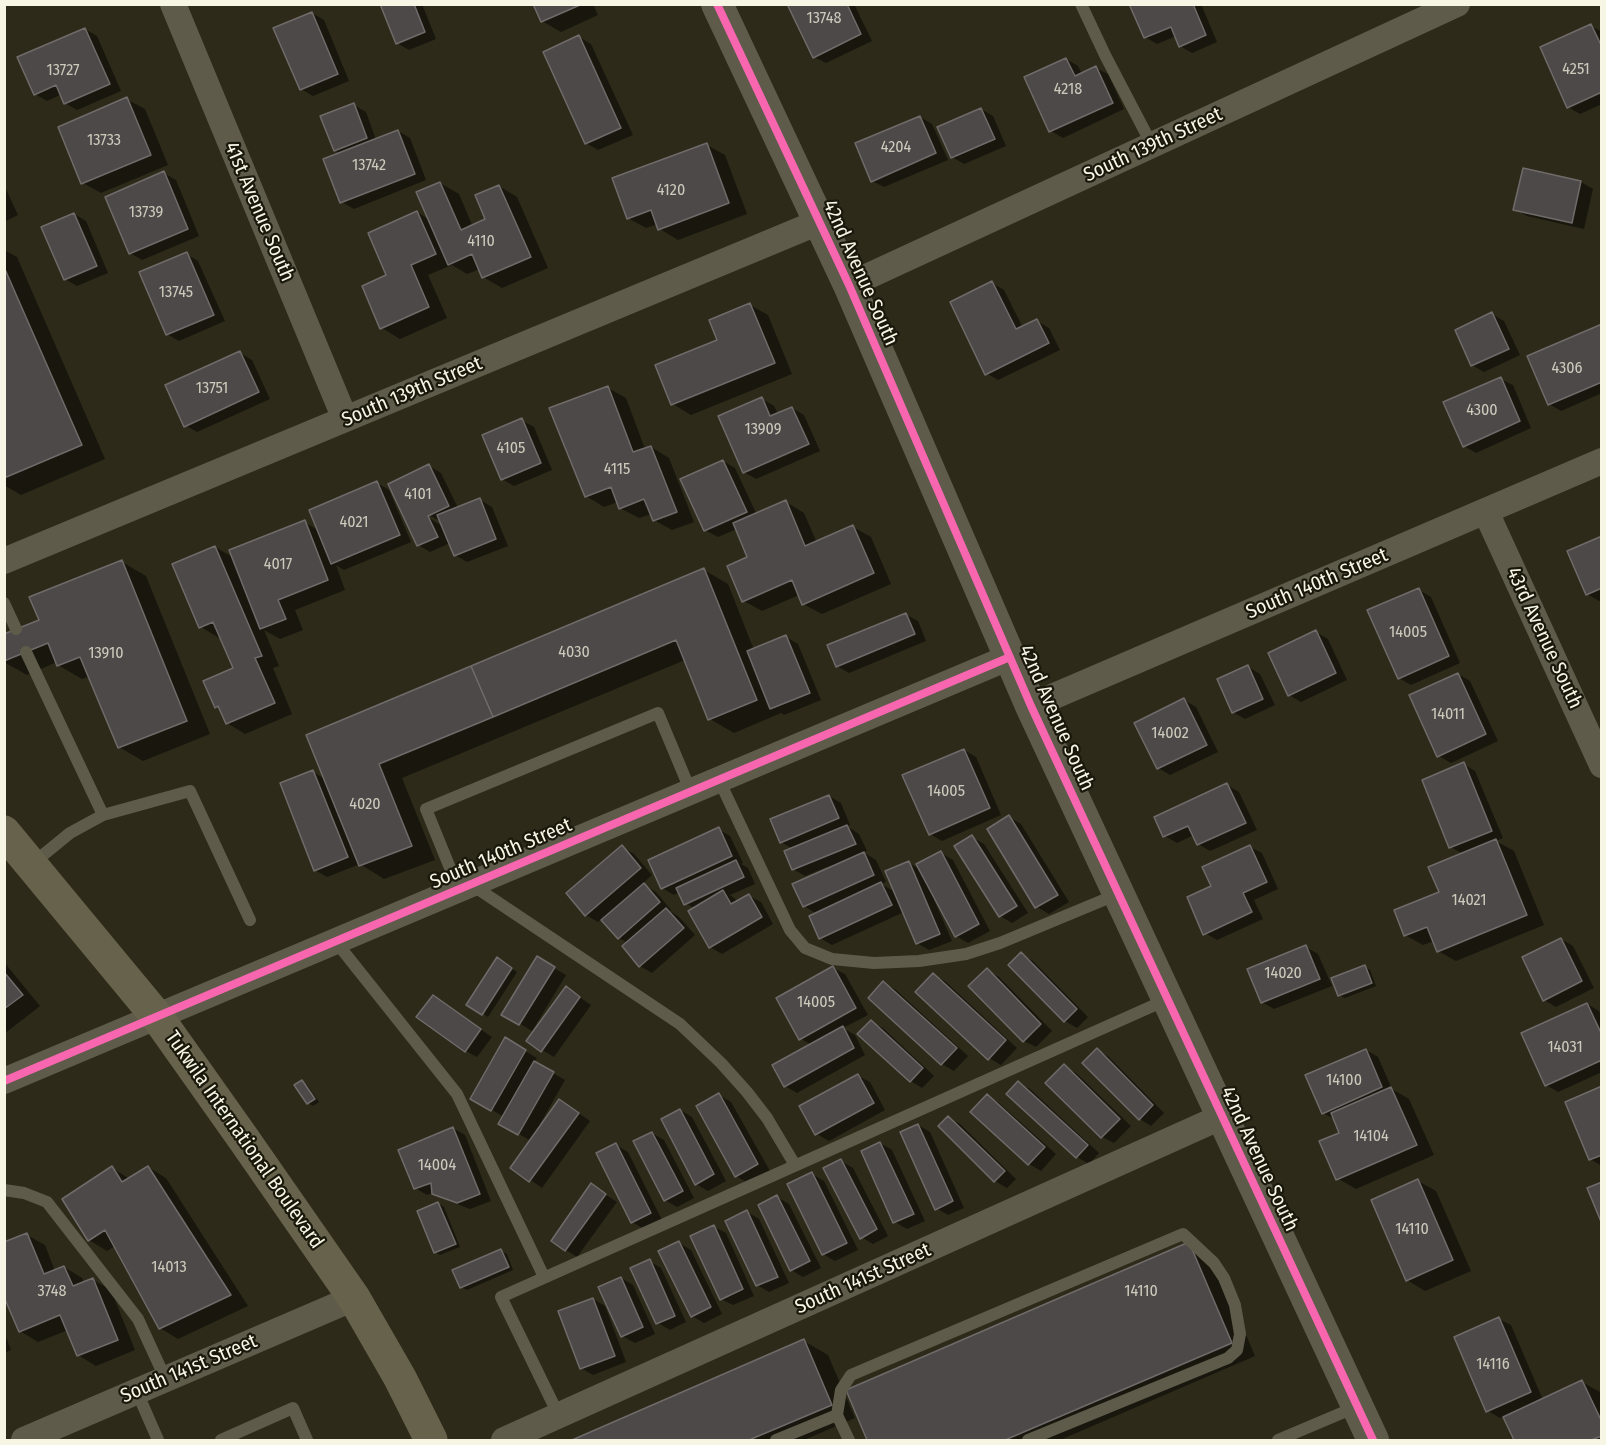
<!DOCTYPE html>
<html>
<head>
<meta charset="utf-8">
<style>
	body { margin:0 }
	#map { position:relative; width:1606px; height:1445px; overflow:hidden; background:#2d2a19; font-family:"Fira Sans Condensed",sans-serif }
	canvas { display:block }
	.frame { position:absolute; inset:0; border:6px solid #f7f5e3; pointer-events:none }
</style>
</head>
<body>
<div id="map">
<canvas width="1606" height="1445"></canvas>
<div class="frame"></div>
</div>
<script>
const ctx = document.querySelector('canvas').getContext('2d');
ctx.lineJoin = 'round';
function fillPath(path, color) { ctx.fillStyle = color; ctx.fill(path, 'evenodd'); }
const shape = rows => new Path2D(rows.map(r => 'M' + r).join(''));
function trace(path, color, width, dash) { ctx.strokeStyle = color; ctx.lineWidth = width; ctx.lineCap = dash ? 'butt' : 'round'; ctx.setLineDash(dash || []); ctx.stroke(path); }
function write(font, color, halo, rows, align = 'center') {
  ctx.font = font + ' "Fira Sans Condensed",sans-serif'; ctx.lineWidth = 4.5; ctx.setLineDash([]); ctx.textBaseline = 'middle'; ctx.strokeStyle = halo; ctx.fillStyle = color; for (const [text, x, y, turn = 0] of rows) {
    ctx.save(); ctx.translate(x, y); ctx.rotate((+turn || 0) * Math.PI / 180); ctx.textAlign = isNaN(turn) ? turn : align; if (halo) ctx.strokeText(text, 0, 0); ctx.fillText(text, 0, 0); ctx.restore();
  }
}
const shadow = shape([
	[381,4,422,4,436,39,409,50,397,43],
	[535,4,593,4,598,15,561,32,542,21],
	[789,4,854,4,872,41,826,63,814,57],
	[1131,4,1201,4,1217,42,1192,53,1180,46,1176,36,1157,44,1145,37],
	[312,13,324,20,349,81,313,96,301,89],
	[1591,26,1602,32,1602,104,1580,114,1568,107],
	[85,29,97,36,121,91,77,110,65,103,62,94,47,101,35,94],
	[579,37,591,44,633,135,598,150,586,143],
	[1066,59,1078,66,1082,74,1096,68,1108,74,1124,109,1063,138,1051,131],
	[126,99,145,109,168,165,101,193,83,183],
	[354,105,366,112,376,140,398,131,410,138,426,180,354,209,342,202,341,154,335,150],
	[981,109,993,116,1006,146,964,164,952,157],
	[920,117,932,124,948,160,884,187,872,181],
	[707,145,725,155,747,214,678,240,660,229,658,224,646,228,628,218],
	[164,173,176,180,199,236,142,260,130,253],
	[1581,182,1593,189,1584,229,1527,216,1515,209],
	[440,183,459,194,473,227,487,220,499,186,517,197,548,268,502,288,483,277,480,269,467,274,452,265,428,275,447,318,400,339,382,328,388,276,417,212,430,220],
	[4,185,18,215,4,222],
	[74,214,86,221,108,273,77,286,65,279],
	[4,250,17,257,105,459,21,495,4,485],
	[186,254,198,261,225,321,179,341,167,334],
	[992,283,1004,290,1023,328,1037,321,1049,328,1060,350,998,380,986,373],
	[750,305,768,315,792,374,691,415,673,404,719,341],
	[1492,314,1504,321,1520,355,1484,372,1472,365],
	[1602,325,1602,393,1561,411,1549,404],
	[240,353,252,360,270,399,197,432,185,425],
	[1500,379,1513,385,1531,428,1476,453,1464,446],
	[608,388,626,398,645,449,651,447,669,458,694,522,672,530,654,520,651,514,639,518,620,508,618,502,604,507,586,496],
	[762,399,774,406,778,414,792,408,804,415,820,451,756,479,744,472],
	[521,420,534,427,552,470,514,486,502,479],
	[723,461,735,468,757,515,786,502,804,513,817,543,853,527,871,537,891,584,822,614,803,604,799,595,762,611,744,601,749,557,737,529,718,537,705,530,682,480],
	[429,466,441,473,458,508,480,500,492,507,508,546,467,562,455,555,450,543,430,552,418,545,390,484],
	[422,511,442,522,442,526,421,513],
	[377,483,389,490,411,542,344,570,336,565,345,590,295,610,303,630,280,639,264,630,279,666,273,668,292,714,245,734,227,723,222,710,216,706,235,669,221,637,219,638,201,627,215,547,234,558,304,522,318,530],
	[1602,538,1602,600,1599,601,1587,594],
	[122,562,146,576,210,734,143,761,119,747,90,676,82,679,58,665,57,662,27,675,4,662,4,636,41,621],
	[704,570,728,584,754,650,786,637,798,644,821,700,784,715,781,713,734,733,710,719,685,660,402,778,435,860,384,879,360,864,327,877,315,870,313,772,325,779],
	[1419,590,1431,597,1460,663,1411,685,1399,678],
	[905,614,918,621,926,641,849,673,837,666],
	[1316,632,1328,639,1347,680,1301,702,1289,695],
	[1248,667,1260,674,1275,705,1245,719,1233,712],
	[1458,674,1470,681,1498,741,1451,763,1439,756],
	[1184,700,1196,707,1218,752,1170,775,1158,768],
	[964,750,976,757,1001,815,942,841,930,834],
	[1463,764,1475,771,1503,838,1496,841,1514,851,1544,925,1456,961,1438,951,1434,941,1423,945,1405,935,1441,893,1463,854,1451,847],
	[1227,785,1239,792,1257,830,1210,851,1198,844,1194,835,1177,843,1165,836],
	[829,796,841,803,850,825,847,826,859,834,867,851,863,852,876,860,886,882,881,884,895,892,909,863,921,870,941,853,953,860,990,931,968,943,956,936,936,899,934,900,952,941,929,950,917,943,904,912,832,945,820,938,817,914,804,906,828,869,827,867,805,876,793,869,793,849,781,842],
	[1009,817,1021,824,1069,902,1049,914,1037,907],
	[718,829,730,836,743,863,741,864,748,868,755,884,730,895,735,899,737,902,749,896,761,902,773,924,722,954,710,947,695,909,686,903,680,892,674,895,662,888],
	[972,837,984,844,1028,913,1012,923,1000,916],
	[622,847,634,854,652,875,642,884,656,892,671,910,670,911,679,917,695,935,652,973,640,966,628,943,619,938,602,919,598,922,586,915],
	[1250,847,1262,853,1278,889,1254,900,1263,919,1217,940,1205,933,1212,887],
	[1561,939,1573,946,1594,988,1556,1007,1544,1000],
	[1306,947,1318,954,1332,986,1274,1009,1262,1002],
	[1021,954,1033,961,1088,1017,1077,1028,1065,1021,1010,965],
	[537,958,566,975,532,1031,504,1014],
	[497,959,517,972,488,1017,468,1004],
	[4,962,40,1006,4,1034],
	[1364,966,1370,970,1376,986,1345,998,1339,995],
	[833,968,845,974,868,1015,843,1028,855,1035,865,1055,797,1093,785,1086,812,1045,801,1039],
	[987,970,999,977,1052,1031,1036,1047,1024,1041],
	[934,975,946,982,1017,1048,1001,1065,989,1058],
	[884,983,896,990,968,1056,954,1071,942,1064],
	[566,988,591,1005,554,1057,542,1050],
	[433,997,492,1037,477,1057,466,1051],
	[1587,1004,1599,1011,1602,1017,1602,1072,1558,1092,1546,1085],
	[871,1022,883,1028,934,1076,922,1088,911,1081],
	[506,1040,537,1058,534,1062,565,1080,540,1124,542,1126,571,1108,590,1121,542,1188,512,1167,531,1141,500,1123,504,1117,472,1098],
	[1097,1050,1109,1057,1164,1113,1151,1126,1140,1119],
	[1366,1050,1378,1057,1392,1089,1409,1099,1434,1155,1356,1189,1337,1178,1341,1133,1336,1120,1323,1113],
	[1064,1066,1076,1073,1131,1126,1114,1143,1102,1137],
	[858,1076,870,1082,885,1110,829,1141,817,1134],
	[302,1082,307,1085,319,1102,313,1106,308,1103],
	[1018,1083,1030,1089,1099,1153,1089,1164,1077,1157],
	[1602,1088,1602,1166,1590,1159],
	[719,1095,731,1102,770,1171,748,1183,736,1176],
	[987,1096,999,1103,1056,1154,1041,1171,1029,1164,972,1112],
	[680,1110,692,1117,726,1181,708,1191,696,1184],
	[948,1118,960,1124,1016,1179,1007,1188,995,1181,940,1126],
	[918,1125,930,1132,964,1208,948,1215,936,1208],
	[453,1128,465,1135,491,1201,470,1209,446,1200,433,1193,427,1195,415,1188],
	[652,1133,664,1140,694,1198,677,1207,665,1200],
	[880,1143,892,1150,925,1221,907,1229,895,1222,863,1152],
	[616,1145,628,1152,662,1220,644,1229,632,1222],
	[841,1161,853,1168,888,1236,873,1244,861,1237],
	[148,1167,166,1178,248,1306,178,1339,160,1328,115,1246,107,1251,89,1240,112,1168,130,1179],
	[812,1174,824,1181,858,1250,835,1261,823,1254],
	[1418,1181,1436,1191,1471,1271,1425,1291,1407,1280],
	[591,1185,617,1202,577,1257,566,1250],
	[777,1197,789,1204,821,1268,803,1277,791,1270],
	[438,1203,444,1207,460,1247,440,1255,435,1252],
	[747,1212,759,1219,789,1283,769,1292,757,1285],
	[714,1227,726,1233,754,1296,733,1305,721,1299],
	[27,1235,45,1245,55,1271,64,1267,82,1278,84,1283,93,1280,111,1290,135,1350,96,1366,78,1355,68,1330,38,1342,20,1331],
	[679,1243,691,1250,722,1314,704,1323,692,1316],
	[1189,1244,1213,1258,1255,1356,1060,1440,869,1440,848,1391],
	[501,1251,507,1254,513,1270,467,1290,461,1287],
	[649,1261,661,1268,686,1322,670,1330,658,1323],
	[621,1278,633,1285,655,1334,635,1343,622,1336],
	[593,1299,605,1306,626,1362,593,1375,581,1368],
	[1499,1319,1511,1325,1543,1400,1582,1382,1600,1392,1602,1395,1602,1440,1515,1440,1504,1416,1500,1418,1488,1411],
	[4,1332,11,1350,4,1353],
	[804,1341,828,1355,855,1418,804,1440,575,1440]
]);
const building = shape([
	[380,4,414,4,425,32,396,44,380,4],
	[533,4,580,4,580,5,541,22,533,4],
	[787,4,847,4,861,34,813,58,787,4],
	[1129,4,1193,4,1206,35,1179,47,1171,27,1144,38,1129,4],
	[312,12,338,74,300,90,273,28,312,12],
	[1591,24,1602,47,1602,92,1567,108,1540,47,1591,24],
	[85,28,110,84,64,104,56,85,34,95,17,57,85,28],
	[579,35,621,128,585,144,543,52,579,35],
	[1066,58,1075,76,1096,66,1113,103,1049,132,1024,77,1066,58],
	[127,97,151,155,81,184,58,127,127,97],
	[354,103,367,138,334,151,320,116,354,103],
	[981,108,995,139,951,158,937,127,981,108],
	[920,116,936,153,871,182,855,143,920,116],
	[398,130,415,174,340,203,323,159,398,130],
	[707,143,729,203,658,230,651,210,627,219,612,178,707,143],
	[1523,168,1581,181,1572,223,1513,210,1523,168],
	[164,171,188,229,129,254,105,197,164,171],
	[440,182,461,230,485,219,475,195,499,185,531,257,482,278,472,254,448,265,416,192,440,182],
	[417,211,436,254,411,265,429,307,380,329,362,286,386,275,368,233,417,211],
	[74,213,97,266,64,280,41,227,74,213],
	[187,252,214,315,166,335,139,272,187,252],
	[4,267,82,445,4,478,4,267],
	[992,281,1016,329,1037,319,1049,343,985,375,950,302,992,281],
	[750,303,775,363,671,405,655,365,717,340,709,320,750,303],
	[1492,312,1509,349,1471,366,1455,330,1492,312],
	[1602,324,1602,382,1548,405,1527,356,1602,324],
	[240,351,259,392,184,427,165,385,240,351],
	[1501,377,1520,421,1463,447,1443,402,1501,377],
	[608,386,633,452,651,446,677,512,653,521,644,499,619,509,611,487,585,497,549,408,608,386],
	[762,397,770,416,792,407,809,444,743,473,718,416,762,397],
	[522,418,541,463,501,480,482,435,522,418],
	[723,460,747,512,704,531,680,479,723,460],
	[429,464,449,506,428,516,438,537,417,546,388,484,429,464],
	[377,481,400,535,331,564,309,510,377,481],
	[480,498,496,539,454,556,437,515,480,498],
	[786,500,805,546,853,525,874,573,802,605,792,580,742,602,727,566,747,557,733,523,786,500],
	[305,520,328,580,278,600,286,619,260,629,229,550,305,520],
	[1602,536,1602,588,1586,595,1567,551,1602,536],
	[215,546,262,656,255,658,275,703,226,724,218,706,215,708,203,681,233,668,213,622,199,628,172,564,215,546],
	[122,560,187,721,118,748,80,657,57,666,48,643,4,661,4,634,39,620,29,597,122,560],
	[704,568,757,700,708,720,676,640,493,717,471,666,704,568],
	[1419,588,1449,656,1398,679,1367,610,1419,588],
	[906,613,915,634,836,667,827,645,906,613],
	[1316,630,1336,673,1288,696,1268,653,1316,630],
	[786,635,810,693,770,709,747,651,786,635],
	[1248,665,1263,699,1232,713,1217,679,1248,665],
	[471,666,493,717,379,764,412,846,359,866,306,735,471,666],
	[1458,673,1486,734,1437,757,1409,695,1458,673],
	[1184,698,1207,745,1157,769,1134,723,1184,698],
	[964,749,990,808,929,835,902,775,964,749],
	[1464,762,1492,831,1449,848,1422,780,1464,762],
	[313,770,348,857,314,871,280,783,313,770],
	[1227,783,1246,823,1197,845,1188,826,1163,837,1154,817,1227,783],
	[829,795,839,818,780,843,770,819,829,795],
	[1009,815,1058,895,1035,908,987,829,1009,815],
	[847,825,856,844,792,870,784,851,847,825],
	[719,827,732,856,661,889,648,860,719,827],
	[972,835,1017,906,999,917,954,846,972,835],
	[1496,839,1527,915,1437,952,1427,927,1404,936,1394,910,1439,892,1428,867,1496,839],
	[622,845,641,868,585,916,566,893,622,845],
	[1250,845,1267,882,1243,893,1252,912,1203,935,1187,897,1211,886,1202,867,1250,845],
	[941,851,979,924,955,937,916,864,941,851],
	[864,852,874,875,803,907,792,884,864,852],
	[736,860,744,877,684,905,676,888,736,860],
	[909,861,940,934,916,944,885,871,909,861],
	[881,882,892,905,819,939,809,916,881,882],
	[644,883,660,902,618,939,601,920,644,883],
	[723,890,731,904,749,894,762,917,709,948,688,911,723,890],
	[666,908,684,928,639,967,622,946,666,908],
	[1561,938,1582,981,1543,1001,1522,957,1561,938],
	[1306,945,1320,979,1261,1003,1247,969,1306,945],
	[1021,952,1077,1009,1064,1022,1008,965,1021,952],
	[537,956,555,967,519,1025,501,1015,537,956],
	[497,957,512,968,482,1015,466,1005,497,957],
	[1365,965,1372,983,1338,996,1331,978,1365,965],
	[833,966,856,1008,799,1040,776,998,833,966],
	[987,968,1041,1024,1023,1042,968,986,987,968],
	[4,972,23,995,4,1009,4,972],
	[933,973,1006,1040,988,1060,915,992,933,973],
	[883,981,957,1048,941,1065,868,998,883,981],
	[566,986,580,997,541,1052,526,1041,566,986],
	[433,995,481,1029,465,1052,416,1017,433,995],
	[1587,1003,1602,1035,1602,1060,1545,1086,1521,1033,1587,1003],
	[871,1020,923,1068,910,1082,857,1034,871,1020],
	[843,1026,854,1048,784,1087,772,1065,843,1026],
	[505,1037,526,1050,491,1111,470,1099,505,1037],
	[1097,1048,1153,1105,1139,1120,1082,1063,1097,1048],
	[1366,1049,1382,1087,1322,1114,1305,1075,1366,1049],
	[534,1061,554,1072,518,1135,498,1124,534,1061],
	[1064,1064,1120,1119,1101,1138,1045,1083,1064,1064],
	[858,1074,874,1103,815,1135,799,1106,858,1074],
	[302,1080,315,1099,307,1104,294,1085,302,1080],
	[1018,1081,1088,1145,1076,1158,1006,1094,1018,1081],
	[1602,1086,1602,1155,1589,1160,1565,1102,1602,1086],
	[1391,1087,1417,1145,1336,1180,1319,1141,1339,1133,1331,1113,1391,1087],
	[719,1093,758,1164,735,1177,696,1106,719,1093],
	[987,1094,1045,1147,1028,1165,970,1112,987,1094],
	[559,1099,579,1113,529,1182,510,1168,559,1099],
	[680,1109,714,1174,695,1185,661,1119,680,1109],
	[948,1116,1005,1171,994,1182,938,1126,948,1116],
	[918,1124,953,1201,935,1210,900,1132,918,1124],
	[453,1127,480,1194,457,1203,432,1194,431,1183,414,1189,398,1150,453,1127],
	[652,1132,683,1191,664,1201,633,1141,652,1132],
	[880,1142,914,1214,893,1223,861,1151,880,1142],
	[616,1143,651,1213,631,1223,596,1153,616,1143],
	[841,1159,877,1229,860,1239,823,1168,841,1159],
	[112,1166,122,1182,148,1166,231,1295,159,1329,105,1230,88,1241,62,1199,112,1166],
	[812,1172,847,1243,822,1255,787,1184,812,1172],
	[1418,1179,1453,1260,1406,1281,1371,1200,1418,1179],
	[1602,1182,1602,1224,1587,1188,1602,1182],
	[591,1183,606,1194,565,1251,551,1241,591,1183],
	[777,1195,810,1261,790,1271,758,1205,777,1195],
	[438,1202,456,1244,434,1253,417,1211,438,1202],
	[747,1210,778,1277,756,1286,725,1221,747,1210],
	[714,1225,743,1289,720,1300,690,1236,714,1225],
	[27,1233,44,1274,64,1266,73,1286,93,1278,118,1340,77,1356,60,1315,19,1332,4,1297,4,1242,27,1233],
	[679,1241,711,1307,691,1317,658,1251,679,1241],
	[1189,1242,1232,1343,1005,1440,867,1440,846,1390,1189,1242],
	[501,1249,509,1267,460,1288,452,1270,501,1249],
	[650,1259,675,1316,656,1324,630,1268,650,1259],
	[621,1277,643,1327,621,1337,598,1287,621,1277],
	[593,1298,615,1356,580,1369,558,1311,593,1298],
	[1499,1317,1531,1392,1486,1412,1454,1337,1499,1317],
	[804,1339,832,1405,749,1440,572,1440,804,1339],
	[1582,1380,1602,1422,1602,1436,1591,1440,1514,1440,1503,1417,1582,1380]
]);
const service = shape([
	[1081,4,1105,55,1152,145],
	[4,603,16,629],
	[26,652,103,815,70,833,32,864],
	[719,780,790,930,805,948,832,959,874,963,919,961,966,954,1000,943,1118,894],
	[103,815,190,791,250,920],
	[472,885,680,1024,721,1063,747,1092,767,1118,795,1165],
	[459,890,426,809,658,713,691,792],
	[336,942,457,1094,544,1277],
	[4,1190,24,1193,47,1202,138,1319,166,1380],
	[137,1392,158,1440],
	[837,1415,841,1390,851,1375,1183,1234,1214,1263,1224,1278,1235,1305,1240,1334,1237,1350,1228,1358,1028,1440],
	[559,1416,501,1297,1166,1000],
	[221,1440,293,1408,307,1440],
	[776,1440,837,1415,849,1440],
	[1278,1440,1356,1407]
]);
const minor = shape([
	[173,4,345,419],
	[849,285,1457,4],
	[1486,512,1602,765],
	[4,561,819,222],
	[1031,706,1602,461],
	[4,1081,1010,657],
	[24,1440,354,1298],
	[504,1440,1221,1117]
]);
const tertiary = shape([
	[717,4,849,285,1031,706,1373,1440]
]);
const primary = shape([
	[4,832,158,1018,245,1141,354,1298,400,1378,431,1440]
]);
const cycleway = shape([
	[717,4,849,285,1031,706,1373,1440],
	[4,1081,1010,657]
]);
const numberNames = [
	["13748",824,19],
	["4251",1576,70],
	["13727",63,71],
	["4218",1068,90],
	["13733",104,141],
	["4204",896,148],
	["13742",369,166],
	["4120",671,191],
	["13739",146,213],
	["4110",481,242],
	["13745",176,293],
	["4306",1567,369],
	["13751",212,389],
	["4300",1482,411],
	["13909",763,430],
	["4105",511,449],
	["4115",617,470],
	["4101",418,495],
	["4021",354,523],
	["4017",278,565],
	["14005",1408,633],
	["4030",574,653],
	["13910",106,654],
	["14011",1448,715],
	["14002",1170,734],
	["14005",946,792],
	["4020",365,805],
	["14021",1469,901],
	["14020",1283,974],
	["14005",816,1003],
	["14031",1565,1048],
	["14100",1344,1081],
	["14104",1371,1137],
	["14004",437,1166],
	["14110",1412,1230],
	["14013",169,1268],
	["3748",52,1292],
	["14110",1141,1292],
	["14116",1493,1365]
];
const streetNames = [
	["South 139th Street",1153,145,-25],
	["41st Avenue South",259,212,67],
	["42nd Avenue South",860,273,66],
	["South 139th Street",412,392,-23],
	["South 140th Street",1317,584,-23],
	["43rd Avenue South",1544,638,65],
	["42nd Avenue South",1056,718,66],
	["South 140th Street",501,854,-23],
	["Tukwila International Boulevard",244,1140,55],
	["42nd Avenue South",1259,1159,65],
	["South 141st Street",863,1279,-24],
	["South 141st Street",189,1369,-23]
];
fillPath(shadow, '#0007');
fillPath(building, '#4d4948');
trace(building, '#706b6a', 1.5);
trace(service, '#5e5b4a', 12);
trace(minor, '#5e5b4a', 26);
trace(tertiary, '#5e5b4a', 32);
trace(primary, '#66624b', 33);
trace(cycleway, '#f766af', 8);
write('16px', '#cccabc', null, numberNames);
write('20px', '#f7f5e3', '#1a180b', streetNames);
</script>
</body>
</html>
